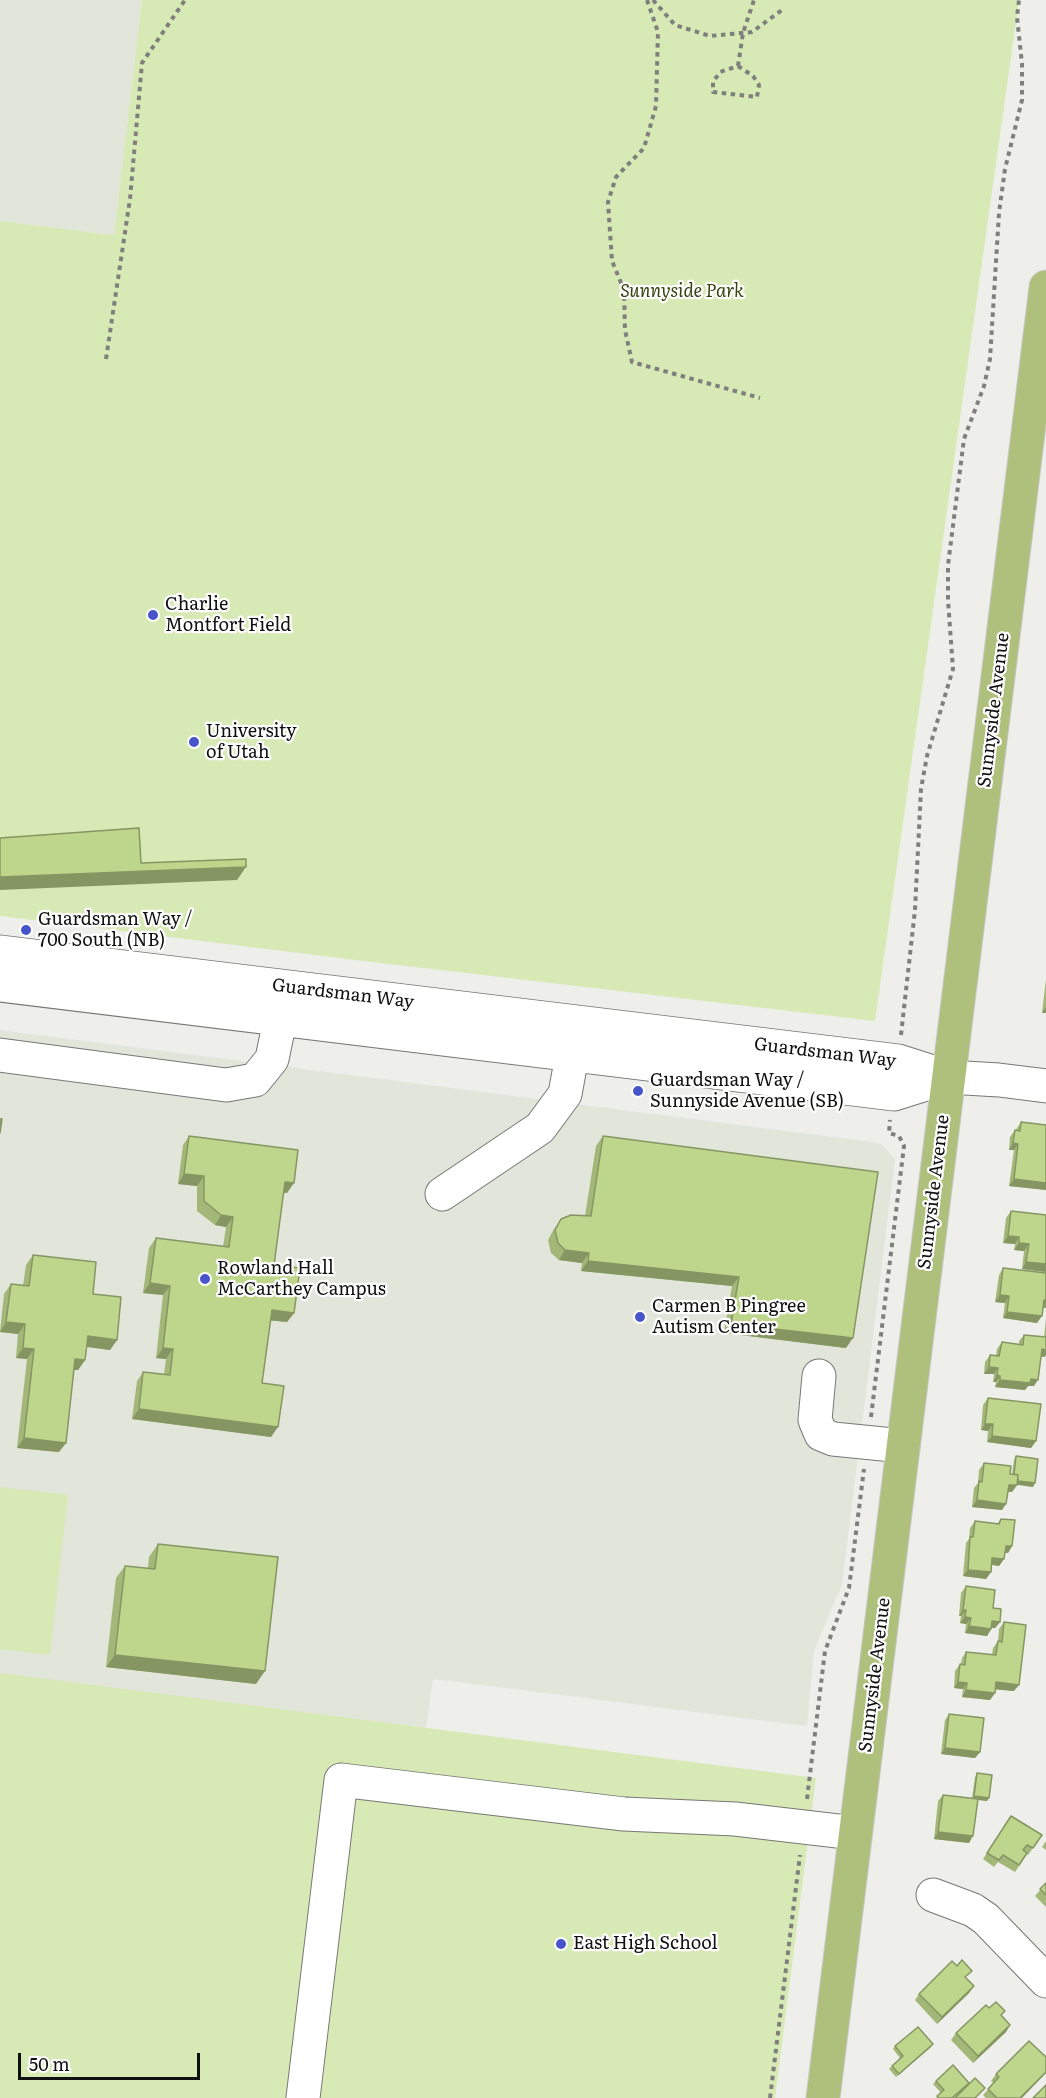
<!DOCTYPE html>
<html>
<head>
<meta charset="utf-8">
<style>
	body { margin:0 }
	#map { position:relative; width:1046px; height:2098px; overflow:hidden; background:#eeefeb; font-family:Literata,serif }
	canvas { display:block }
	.scale { position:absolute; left:18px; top:2053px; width:182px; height:27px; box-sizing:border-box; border:3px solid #0f100f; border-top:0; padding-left:8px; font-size:18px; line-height:21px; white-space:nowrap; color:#0f100f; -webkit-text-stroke:4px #fff; paint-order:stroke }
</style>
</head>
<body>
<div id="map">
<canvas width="1046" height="2098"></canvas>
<div class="scale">50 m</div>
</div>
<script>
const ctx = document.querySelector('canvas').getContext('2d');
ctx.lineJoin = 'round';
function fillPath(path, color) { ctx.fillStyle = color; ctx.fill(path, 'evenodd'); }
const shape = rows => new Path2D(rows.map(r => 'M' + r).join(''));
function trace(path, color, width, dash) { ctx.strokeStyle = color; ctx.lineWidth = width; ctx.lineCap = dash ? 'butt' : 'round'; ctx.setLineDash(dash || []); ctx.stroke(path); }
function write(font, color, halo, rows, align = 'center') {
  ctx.font = font + ' Literata,serif'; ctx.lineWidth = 4.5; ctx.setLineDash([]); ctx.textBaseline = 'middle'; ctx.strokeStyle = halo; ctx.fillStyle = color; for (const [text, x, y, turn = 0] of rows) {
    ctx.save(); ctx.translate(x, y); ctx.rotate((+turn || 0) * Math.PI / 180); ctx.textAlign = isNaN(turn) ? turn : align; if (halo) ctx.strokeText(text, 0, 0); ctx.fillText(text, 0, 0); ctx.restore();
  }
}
const built = shape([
	[0,0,142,0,114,235,0,221],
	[0,1030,880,1143,895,1159,842,1584,814,1651,807,1726,433,1679,426,1728,0,1674]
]);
const green = shape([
	[142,0,1019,0,875,1021,364,961,0,916,0,221,114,235],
	[0,1487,68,1495,50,1655,0,1649],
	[0,1673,816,1778,775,2098,0,2098]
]);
const path = shape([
	[647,0,658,32,656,106,644,148,616,177,608,202,612,261,624,290,625,330,632,362,760,398],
	[653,0,675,25,710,36,752,32,782,10],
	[738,66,753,76,759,85,757,97,713,92,713,82,720,72,738,66],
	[738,66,743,33,754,0],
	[106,359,130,199,142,63,185,0],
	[901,1035,915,910,921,789,927,756,953,669,948,600,948,565,964,439,984,386,990,359,999,213,1005,169,1022,100,1022,64,1017,17,1019,0],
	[871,1417,904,1146,899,1136,889,1133,890,1120],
	[807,1799,825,1651,849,1588,864,1469],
	[770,2098,800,1855]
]);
const minor = shape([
	[0,952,898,1061,948,1077,999,1080,1046,1086],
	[0,985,894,1094,948,1077],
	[0,1055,226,1085,255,1080,272,1059,280,1020,281,998],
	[442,1194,540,1128,565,1094,572,1056],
	[819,1376,815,1420,821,1434,833,1439,903,1446],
	[933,1895,973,1910,986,1919,1046,1981],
	[303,2098,341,1780,624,1814,735,1819,855,1833]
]);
const major = shape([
	[823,2098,1046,287]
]);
const wall = shape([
	[1046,979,1046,1013,1042,1013],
	[1021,1122,1046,1125,1046,1190,1009,1186,1014,1150,1009,1150,1010,1137,1015,1130,1016,1130,1017,1128],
	[189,1136,287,1193,283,1193,274,1265,294,1313,287,1322,270,1320,262,1383,271,1437,132,1419,137,1381,143,1372,164,1374,166,1359,156,1358,163,1295,143,1293,149,1248,156,1238,223,1247,226,1227,215,1225,197,1211,197,1186,178,1184,183,1145],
	[603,1136,846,1348,724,1333,732,1286,581,1271,582,1263,559,1260,551,1253,548,1240,554,1229,561,1219,585,1216,596,1146],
	[1011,1211,1046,1272,1022,1269,1024,1251,1014,1250,1015,1244,1003,1243,1006,1218],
	[33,1255,93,1294,117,1340,110,1350,87,1347,85,1360,78,1370,74,1370,59,1452,17,1448,27,1359,16,1358,18,1334,0,1332,4,1294,11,1284,23,1286,26,1265],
	[1003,1268,1046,1308,1043,1307,1037,1323,1003,1318,1005,1303,995,1302,999,1275],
	[1046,1319,1046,1337,1044,1337],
	[1024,1335,1045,1357,1041,1356,1034,1386,1028,1386,1025,1390,995,1387,996,1382,993,1382,994,1374,984,1374,985,1362,990,1355,996,1356,997,1349,1002,1342,1019,1344,1019,1341],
	[988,1398,1036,1441,1031,1448,987,1442,988,1431,981,1430,983,1405],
	[1016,1456,1033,1487,1017,1485,1012,1492,1008,1492,1002,1510,972,1507,974,1488,978,1483,979,1470,984,1463,1012,1474,1014,1460],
	[1001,1519,1012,1546,1008,1553,1005,1553,1004,1559,999,1566,992,1565,991,1572,986,1579,963,1576,966,1543,969,1539,970,1528,975,1521,997,1524],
	[158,1544,256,1684,106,1667,116,1578,125,1566,148,1568,149,1557],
	[966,1586,993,1608,1000,1622,995,1628,992,1628,987,1636,965,1633,966,1624,960,1623,961,1616,959,1616,961,1593],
	[1004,1622,1014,1691,995,1689,995,1693,990,1700,962,1697,963,1689,954,1688,955,1671,960,1664,961,1664,962,1658,966,1652,992,1655,993,1648,998,1641,999,1629],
	[949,1714,980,1752,975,1758,941,1754,945,1720],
	[977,1773,987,1801,978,1800,969,1843,934,1839,938,1801,943,1795,972,1798,975,1777],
	[1011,1816,1042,1835,1028,1855,1027,1854,1015,1872,998,1862,994,1867,983,1859],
	[1046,1841,1046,1850,1042,1847],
	[1046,1883,1046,1907,1035,1896],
	[966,1978,974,1986,969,1993,937,2024,915,2000,919,1994],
	[989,2008,1010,2025,1006,2032,973,2063,951,2040,956,2033],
	[933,2044,930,2048,896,2077,889,2069,900,2058,893,2049,895,2046],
	[996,2074,1022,2098,986,2098,983,2095,994,2083,991,2081],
	[936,2081,967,2086,954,2098,936,2098,941,2093,933,2084]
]);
const shadedWall = shape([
	[246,867,237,880,0,890,0,877],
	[1046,1007,1046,1013,1042,1013],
	[1013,1143,1018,1144,1014,1150,1009,1150],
	[184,1174,204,1176,197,1186,178,1184],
	[1014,1179,1046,1183,1046,1190,1009,1186],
	[285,1182,294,1183,287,1193,278,1192],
	[221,1215,233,1217,226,1227,215,1225],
	[1008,1236,1019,1237,1015,1244,1003,1243],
	[1019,1243,1029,1244,1024,1251,1014,1250],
	[565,1250,589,1253,582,1263,559,1260],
	[588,1261,739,1277,732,1286,581,1271],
	[1026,1262,1046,1264,1046,1272,1022,1269],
	[150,1283,170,1286,163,1295,143,1293],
	[1000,1295,1009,1296,1005,1303,995,1302],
	[1044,1300,1046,1301,1046,1308,1039,1307],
	[272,1310,294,1313,287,1322,265,1320],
	[1007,1312,1042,1316,1037,1323,1003,1318],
	[6,1322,25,1324,18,1334,0,1332],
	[731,1324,853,1338,846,1348,724,1333],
	[88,1336,117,1340,110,1350,81,1346],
	[23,1348,34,1349,27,1359,16,1358],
	[163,1348,173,1349,166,1359,156,1358],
	[1042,1349,1046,1350,1046,1355,1045,1357,1037,1356],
	[75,1359,85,1360,78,1370,68,1369],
	[989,1367,998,1368,994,1374,984,1374],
	[997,1375,1000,1376,996,1382,993,1382],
	[1031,1379,1038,1380,1034,1386,1028,1386,1025,1390,995,1387,1000,1380],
	[139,1409,278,1427,271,1437,132,1419],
	[985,1424,993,1424,988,1431,981,1430],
	[992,1436,1036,1441,1031,1448,987,1442],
	[24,1438,66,1443,59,1452,17,1448],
	[1018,1481,1035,1483,1033,1487,1015,1484],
	[1009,1485,1017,1485,1012,1492,1004,1491],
	[977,1500,1006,1504,1002,1510,972,1507],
	[1006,1546,1012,1546,1008,1553,1001,1552],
	[992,1558,1004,1559,999,1566,988,1564],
	[968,1570,991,1572,986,1579,963,1576],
	[963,1610,966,1610,961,1616,959,1616],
	[965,1617,971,1618,966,1624,960,1623],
	[992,1621,1000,1622,995,1628,988,1627],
	[969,1626,991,1629,987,1636,965,1633],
	[115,1655,265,1671,256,1684,106,1667],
	[958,1682,967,1683,963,1689,954,1688],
	[996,1682,1019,1685,1014,1691,991,1689],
	[966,1690,995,1693,990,1700,962,1697],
	[945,1748,980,1752,975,1758,941,1754],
	[974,1796,989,1798,987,1801,972,1799],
	[938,1832,973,1836,969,1843,934,1839],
	[974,1986,969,1993,937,2024,942,2017],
	[1010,2025,1006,2032,973,2063,978,2056],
	[933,2044,930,2048,896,2077,899,2074],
	[1046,2072,1046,2073,1022,2098,1020,2098]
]);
const building = shape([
	[139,828,141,863,246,859,246,867,0,877,0,838,139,828],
	[0,1119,2,1119,0,1133,0,1119],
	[1021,1122,1046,1125,1046,1183,1014,1179,1018,1144,1013,1143,1015,1130,1020,1131,1021,1122],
	[189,1136,298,1150,294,1183,285,1182,274,1265,300,1268,294,1313,272,1310,262,1383,284,1386,278,1427,139,1409,143,1372,170,1375,173,1349,163,1348,170,1286,150,1283,156,1238,229,1247,233,1217,221,1215,204,1201,204,1176,184,1174,189,1136],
	[603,1136,878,1172,853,1338,731,1324,739,1277,588,1261,589,1253,565,1250,558,1243,555,1230,561,1219,571,1215,591,1216,603,1136],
	[1011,1211,1046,1215,1046,1264,1026,1262,1029,1244,1019,1243,1019,1237,1008,1236,1011,1211],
	[33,1255,96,1262,93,1294,121,1297,117,1340,88,1336,85,1360,75,1359,66,1443,24,1438,34,1349,23,1348,25,1324,6,1322,11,1284,29,1286,33,1255],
	[1003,1268,1046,1273,1046,1301,1044,1300,1042,1316,1007,1312,1009,1296,1000,1295,1003,1268],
	[1024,1335,1046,1337,1046,1350,1042,1349,1038,1380,1031,1379,1030,1383,1000,1380,1000,1376,997,1375,998,1368,989,1367,990,1355,999,1356,1002,1342,1023,1345,1024,1335],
	[988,1398,1041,1404,1036,1441,992,1436,993,1424,985,1424,988,1398],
	[1016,1456,1038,1459,1035,1483,1018,1481,1018,1475,1014,1474,1016,1456],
	[984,1463,1011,1466,1010,1474,1018,1475,1017,1485,1009,1485,1006,1504,977,1500,979,1481,982,1482,984,1463],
	[1001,1519,1015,1520,1012,1546,1006,1546,1004,1559,992,1558,991,1572,968,1570,970,1537,973,1537,975,1521,999,1524,1001,1519],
	[158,1544,278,1557,265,1671,115,1655,125,1566,155,1569,158,1544],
	[966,1586,995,1590,993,1608,1001,1609,1000,1622,992,1621,991,1629,969,1626,971,1618,965,1617,966,1610,963,1610,966,1586],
	[1004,1622,1026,1625,1019,1685,996,1682,995,1693,966,1690,967,1683,958,1682,960,1664,965,1665,966,1652,996,1655,998,1641,1002,1642,1004,1622],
	[949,1714,984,1718,980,1752,945,1748,949,1714],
	[977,1773,992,1775,989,1798,974,1796,977,1773],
	[943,1795,978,1799,973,1836,938,1832,943,1795],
	[1011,1816,1042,1835,1033,1848,1027,1845,1023,1850,1027,1853,1019,1865,1003,1855,999,1860,987,1853,1011,1816],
	[1046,1883,1046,1895,1040,1889,1046,1883],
	[962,1960,972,1971,965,1977,974,1986,942,2017,919,1994,952,1961,957,1966,962,1960],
	[996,2002,1005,2011,1001,2015,1010,2025,978,2056,956,2033,986,2005,989,2008,996,2002],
	[918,2027,933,2044,899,2074,892,2066,903,2056,895,2046,918,2027],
	[1029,2041,1046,2057,1046,2072,1020,2098,997,2098,988,2089,999,2077,996,2074,1029,2041],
	[953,2065,969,2083,952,2098,939,2098,937,2096,944,2090,936,2081,953,2065],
	[975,2078,985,2088,975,2098,955,2098,975,2078],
	[1046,2085,1046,2098,1033,2098,1046,2085]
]);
const markers = [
	[153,615,6,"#4855ca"],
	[194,742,6,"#4855ca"],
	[26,930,6,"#4855ca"],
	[638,1091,6,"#4855ca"],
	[205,1279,6,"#4855ca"],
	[640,1317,6,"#4855ca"],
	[561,1944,6,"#4855ca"]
];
const parkNames = [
	["Sunnyside Park",682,292]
];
const poiNames = [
	["Charlie",165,605],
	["Montfort Field",165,626],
	["University",206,732],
	["of Utah",206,753],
	["Guardsman Way /",38,920],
	["700 South (NB)",38,941],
	["Guardsman Way /",650,1081],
	["Sunnyside Avenue (SB)",650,1102],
	["Rowland Hall",217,1269],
	["McCarthey Campus",217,1290],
	["Carmen B Pingree",652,1307],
	["Autism Center",652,1328],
	["East High School",573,1944]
];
const streetNames = [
	["Sunnyside Avenue",994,710,-83],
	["Guardsman Way",343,994,7],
	["Guardsman Way",825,1053,7],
	["Sunnyside Avenue",934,1192,-83],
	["Sunnyside Avenue",875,1675,-83]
];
fillPath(built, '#e1e5da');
fillPath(green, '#d7e9b4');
trace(minor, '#767874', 35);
trace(major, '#cacaca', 35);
trace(path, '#7f807d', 4, [4.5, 4.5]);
trace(minor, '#fff', 33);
trace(major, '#afc07c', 33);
fillPath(wall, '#a3b878');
fillPath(shadedWall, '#859662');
fillPath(building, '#bed68c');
trace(building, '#859662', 1.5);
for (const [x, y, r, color] of markers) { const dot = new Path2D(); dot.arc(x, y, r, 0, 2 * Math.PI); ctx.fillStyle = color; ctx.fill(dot); trace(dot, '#fff', 2); }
write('italic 18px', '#36440f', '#fff', parkNames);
write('18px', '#0f100f', '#fff', poiNames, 'left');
write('18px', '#0f100f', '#fff', streetNames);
</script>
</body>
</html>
